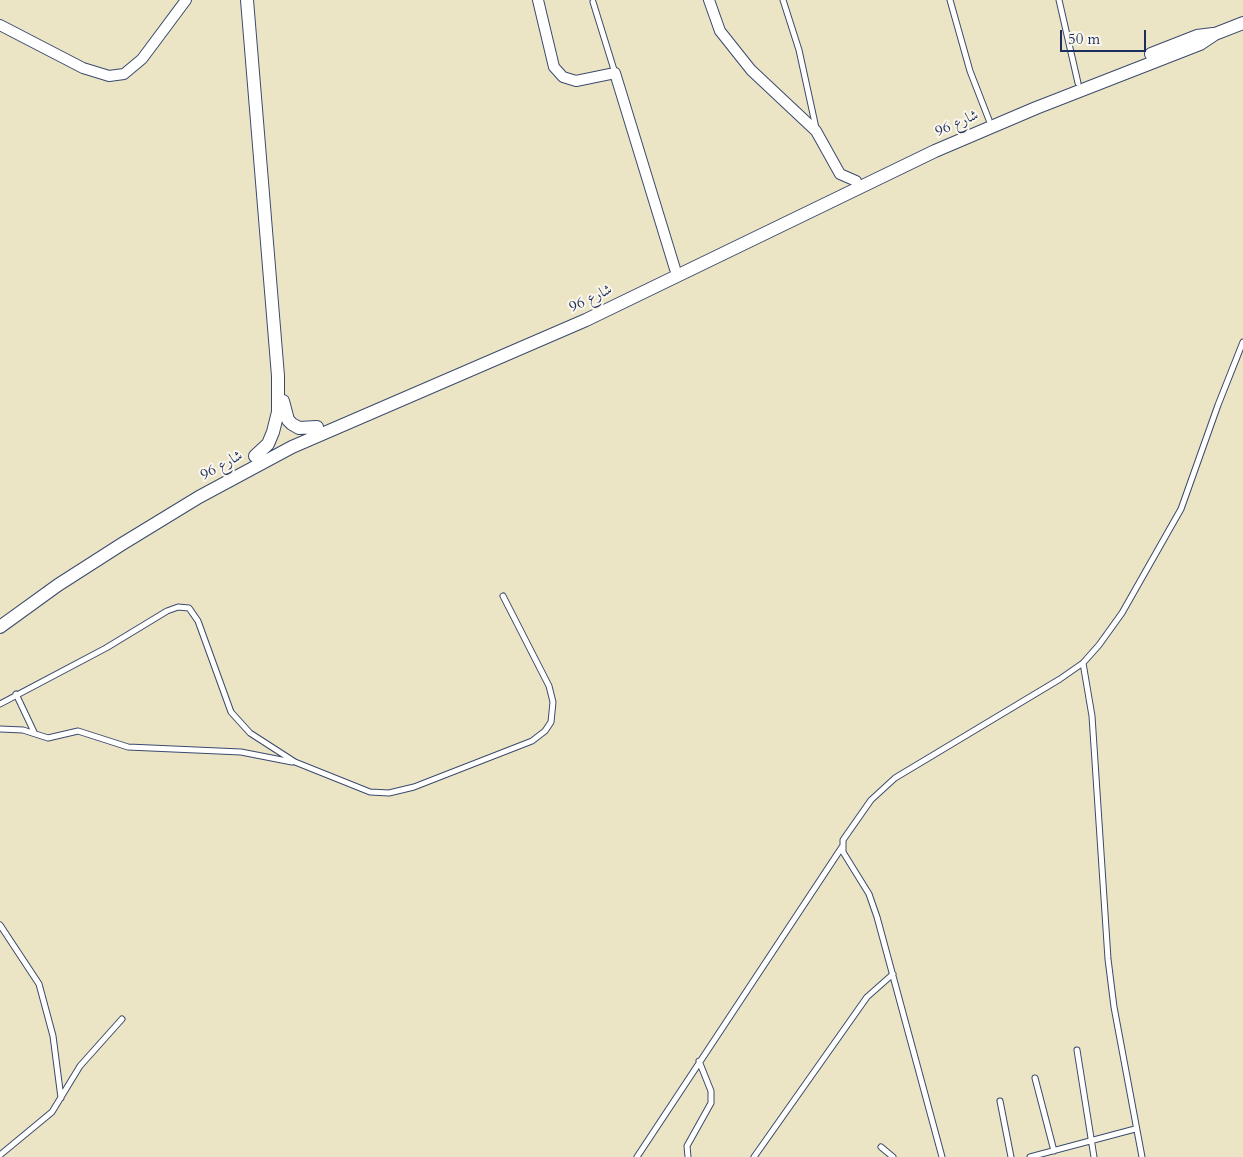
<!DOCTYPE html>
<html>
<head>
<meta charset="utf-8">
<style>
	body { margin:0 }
	#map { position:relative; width:1243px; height:1157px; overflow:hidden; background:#ece5c5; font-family:Cardo,serif }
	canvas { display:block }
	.scale { position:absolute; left:1060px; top:30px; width:86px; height:22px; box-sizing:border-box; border:2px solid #1b2f5e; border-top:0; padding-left:6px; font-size:15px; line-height:18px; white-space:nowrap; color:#1b2f5e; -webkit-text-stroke:4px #fbf7ec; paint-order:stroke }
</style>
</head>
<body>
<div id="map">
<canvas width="1243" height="1157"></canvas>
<div class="scale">50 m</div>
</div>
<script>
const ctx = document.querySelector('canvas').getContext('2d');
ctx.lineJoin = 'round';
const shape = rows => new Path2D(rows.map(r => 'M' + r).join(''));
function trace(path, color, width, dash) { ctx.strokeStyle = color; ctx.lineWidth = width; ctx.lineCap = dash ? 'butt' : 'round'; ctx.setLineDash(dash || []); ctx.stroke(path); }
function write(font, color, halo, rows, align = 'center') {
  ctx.font = font + ' Cardo,Amiri,serif'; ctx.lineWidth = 4; ctx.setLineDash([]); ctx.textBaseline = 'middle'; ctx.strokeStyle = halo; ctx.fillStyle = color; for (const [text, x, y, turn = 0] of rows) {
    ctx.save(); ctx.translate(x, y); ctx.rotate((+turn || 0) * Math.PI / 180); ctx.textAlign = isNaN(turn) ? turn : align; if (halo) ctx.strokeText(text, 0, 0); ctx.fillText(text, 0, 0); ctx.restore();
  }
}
const service = shape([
	[783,0,799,50,816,128],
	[950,0,970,71,989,120],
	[1059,0,1078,83],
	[593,2,615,73],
	[1083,663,1092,716,1108,959,1114,1007,1142,1157],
	[16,694,34,732],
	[0,704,106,648,167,611,178,607,189,608,198,621,231,712,250,733,295,762,370,792,389,793,414,787,532,741,545,731,551,722,553,702,549,686,503,596],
	[0,729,23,730,48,738,78,731,128,747,241,752,292,762],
	[0,925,39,984,53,1036,61,1098],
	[1077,1050,1094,1157],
	[1035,1078,1054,1151],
	[1000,1101,1011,1157],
	[881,1147,893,1157],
	[0,1155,52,1112,80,1066,122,1019],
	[637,1157,842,847],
	[688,1157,687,1146,711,1103,711,1091,699,1061],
	[754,1157,867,997,893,974],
	[942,1157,877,917,869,894,843,852,843,840,871,800,895,778,1060,679,1083,663,1099,645,1122,613,1181,509,1218,405,1243,342],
	[1030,1157,1135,1129]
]);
const minor = shape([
	[538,0,554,67,563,77,576,81,615,73,675,269],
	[709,0,720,31,751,70,816,131,840,174,856,181],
	[0,25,83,68,109,76,124,74,142,59,186,0]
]);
const tertiary = shape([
	[247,0,278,376,278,412,273,432,268,444,255,456],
	[1151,54,1197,36,1213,34],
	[283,401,288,420,292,424,299,428,317,427],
	[0,627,58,585,122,544,199,497,292,447,586,320,935,151,1036,108,1200,44,1215,34,1243,23]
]);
const streetNames = [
	["شارع 96",957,124,-24],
	["شارع 96",591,299,-26],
	["شارع 96",222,466,-29]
];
trace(service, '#3a4a6d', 7);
trace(minor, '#3a4a6d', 12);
trace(tertiary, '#3a4a6d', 14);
trace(service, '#fff', 5);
trace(minor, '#fff', 10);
trace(tertiary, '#fff', 12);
write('15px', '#1b2f5e', '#fbf7ec', streetNames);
</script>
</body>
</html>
